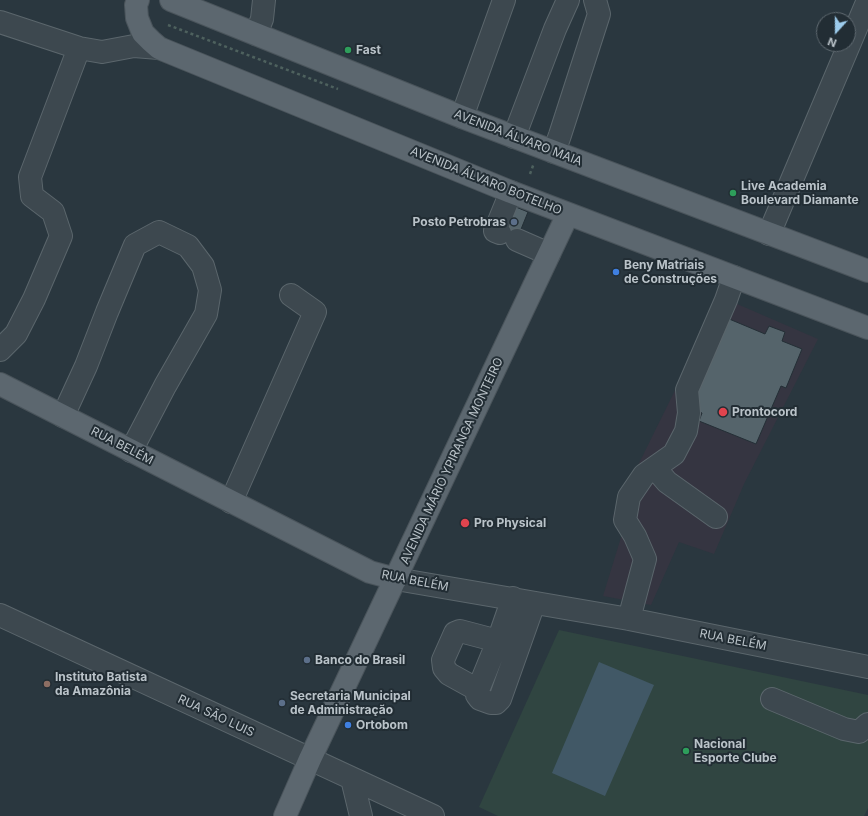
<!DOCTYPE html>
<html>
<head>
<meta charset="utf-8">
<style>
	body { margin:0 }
	#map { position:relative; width:868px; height:816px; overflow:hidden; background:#2a373f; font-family:Inter,sans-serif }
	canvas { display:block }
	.north { position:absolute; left:816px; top:12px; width:40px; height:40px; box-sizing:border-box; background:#222d34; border:1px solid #5f6970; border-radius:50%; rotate:201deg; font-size:11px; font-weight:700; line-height:16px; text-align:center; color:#bac3c9 }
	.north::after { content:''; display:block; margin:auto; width:14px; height:18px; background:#9ccbec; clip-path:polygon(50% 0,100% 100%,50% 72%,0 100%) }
</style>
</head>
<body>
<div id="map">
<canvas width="868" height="816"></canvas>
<div class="north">N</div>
</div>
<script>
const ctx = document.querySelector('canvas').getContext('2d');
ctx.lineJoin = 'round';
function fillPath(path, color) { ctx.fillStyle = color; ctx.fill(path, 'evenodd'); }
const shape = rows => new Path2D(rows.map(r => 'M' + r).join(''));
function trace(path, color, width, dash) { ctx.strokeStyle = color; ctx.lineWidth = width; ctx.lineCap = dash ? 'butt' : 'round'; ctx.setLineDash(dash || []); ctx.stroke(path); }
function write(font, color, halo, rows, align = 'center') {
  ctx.font = font + ' Inter,sans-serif'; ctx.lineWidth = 4; ctx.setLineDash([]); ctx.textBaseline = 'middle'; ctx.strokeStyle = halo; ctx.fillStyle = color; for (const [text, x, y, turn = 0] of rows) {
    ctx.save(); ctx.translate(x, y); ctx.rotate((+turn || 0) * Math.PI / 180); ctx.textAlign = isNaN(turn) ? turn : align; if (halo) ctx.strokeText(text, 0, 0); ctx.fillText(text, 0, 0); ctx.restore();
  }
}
const medical = shape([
	[721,297,818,339,744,484,714,554,679,542,651,605,603,596,622,534,613,516]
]);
const green = shape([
	[559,630,868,695,868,808,864,816,498,816,479,807]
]);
const water = shape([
	[599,662,654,685,605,796,552,773]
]);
const building = shape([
	[511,205,528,212,515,244,498,237,511,205],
	[722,316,765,334,769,326,785,332,782,341,802,349,786,388,781,386,756,444,699,421,702,413,692,409,722,316]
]);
const path = shape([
	[168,25,338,89],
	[530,174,534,163]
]);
const minor = shape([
	[0,22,79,48,102,52,134,46,159,48],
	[256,34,262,19,264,0],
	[462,117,504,0],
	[514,137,555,29,568,0],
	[554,152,560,135,599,14,595,0],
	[500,233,495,231,511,192],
	[769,234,868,0],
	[517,240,549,254],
	[0,350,16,334,34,299,61,236,53,212,32,196,30,177,79,48],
	[63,416,86,366,107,312,135,245,159,232,188,246,203,266,210,290,206,314,165,386,131,451],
	[655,468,667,482,716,517],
	[231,502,315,312,291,295],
	[396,579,629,619,868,667],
	[513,598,498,641,478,690,477,695,480,699,491,703,496,703,500,699,534,603],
	[0,615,433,816],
	[629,619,645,559,635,536,625,520,629,497,644,475,674,454,686,431,689,413,687,390,726,300,734,277],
	[478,690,449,674,444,668,443,660,455,633,460,631,498,641],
	[772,699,844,729,859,732,868,724],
	[352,779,361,816]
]);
const major = shape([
	[138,0,136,5,137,18,143,33,151,41,159,48,511,192,868,328],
	[171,0,462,117,868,271],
	[0,384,370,572,396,579],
	[285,816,310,759,568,214]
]);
const markers = [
	[348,50,4,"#2e9e5b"],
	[733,193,4,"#2e9e5b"],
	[514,222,4,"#5c6f8a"],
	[616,272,4,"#3f7fe0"],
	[723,412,5,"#e0444e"],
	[465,523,5,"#e0444e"],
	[307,660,4,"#5c6f8a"],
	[47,684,4,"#8d6e63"],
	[282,703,4,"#5c6f8a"],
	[348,725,4,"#3f7fe0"],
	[686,751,4,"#2e9e5b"]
];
const poiNames = [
	["Fast",356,50],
	["Live Academia",741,186],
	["Boulevard Diamante",741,200],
	["Posto Petrobras",506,222,"right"],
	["Beny Matriais",624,265],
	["de Construções",624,279],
	["Prontocord",732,412],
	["Pro Physical",474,523],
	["Banco do Brasil",315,660],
	["Instituto Batista",55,677],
	["da Amazônia",55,691],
	["Secretaria Municipal",290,696],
	["de Administração",290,710],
	["Ortobom",356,725],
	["Nacional",694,744],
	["Esporte Clube",694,758]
];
const streetNames = [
	["AVENIDA ÁLVARO MAIA",518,138,21],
	["AVENIDA ÁLVARO BOTELHO",486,181,22],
	["RUA BELÉM",122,446,27],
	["AVENIDA MÁRIO YPIRANGA MONTEIRO",452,461,-65],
	["RUA BELÉM",415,581,11],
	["RUA BELÉM",733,640,11],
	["RUA SÃO LUIS",216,716,25]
];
fillPath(medical, '#353541');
fillPath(green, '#304541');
fillPath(water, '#415866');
fillPath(building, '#55646b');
trace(building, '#242f36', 1);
trace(minor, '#5b666c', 24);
trace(major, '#4a545b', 24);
trace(path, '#4e615e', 2.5, [3, 3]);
trace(minor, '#3d484f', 22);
trace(major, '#5c676f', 22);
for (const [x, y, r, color] of markers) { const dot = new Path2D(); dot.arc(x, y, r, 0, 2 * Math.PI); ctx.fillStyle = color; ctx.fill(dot); trace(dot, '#222d34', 1.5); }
write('bold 12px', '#bac3c9', '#222d34', poiNames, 'left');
write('12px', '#bac3c9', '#222d34', streetNames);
</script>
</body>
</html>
